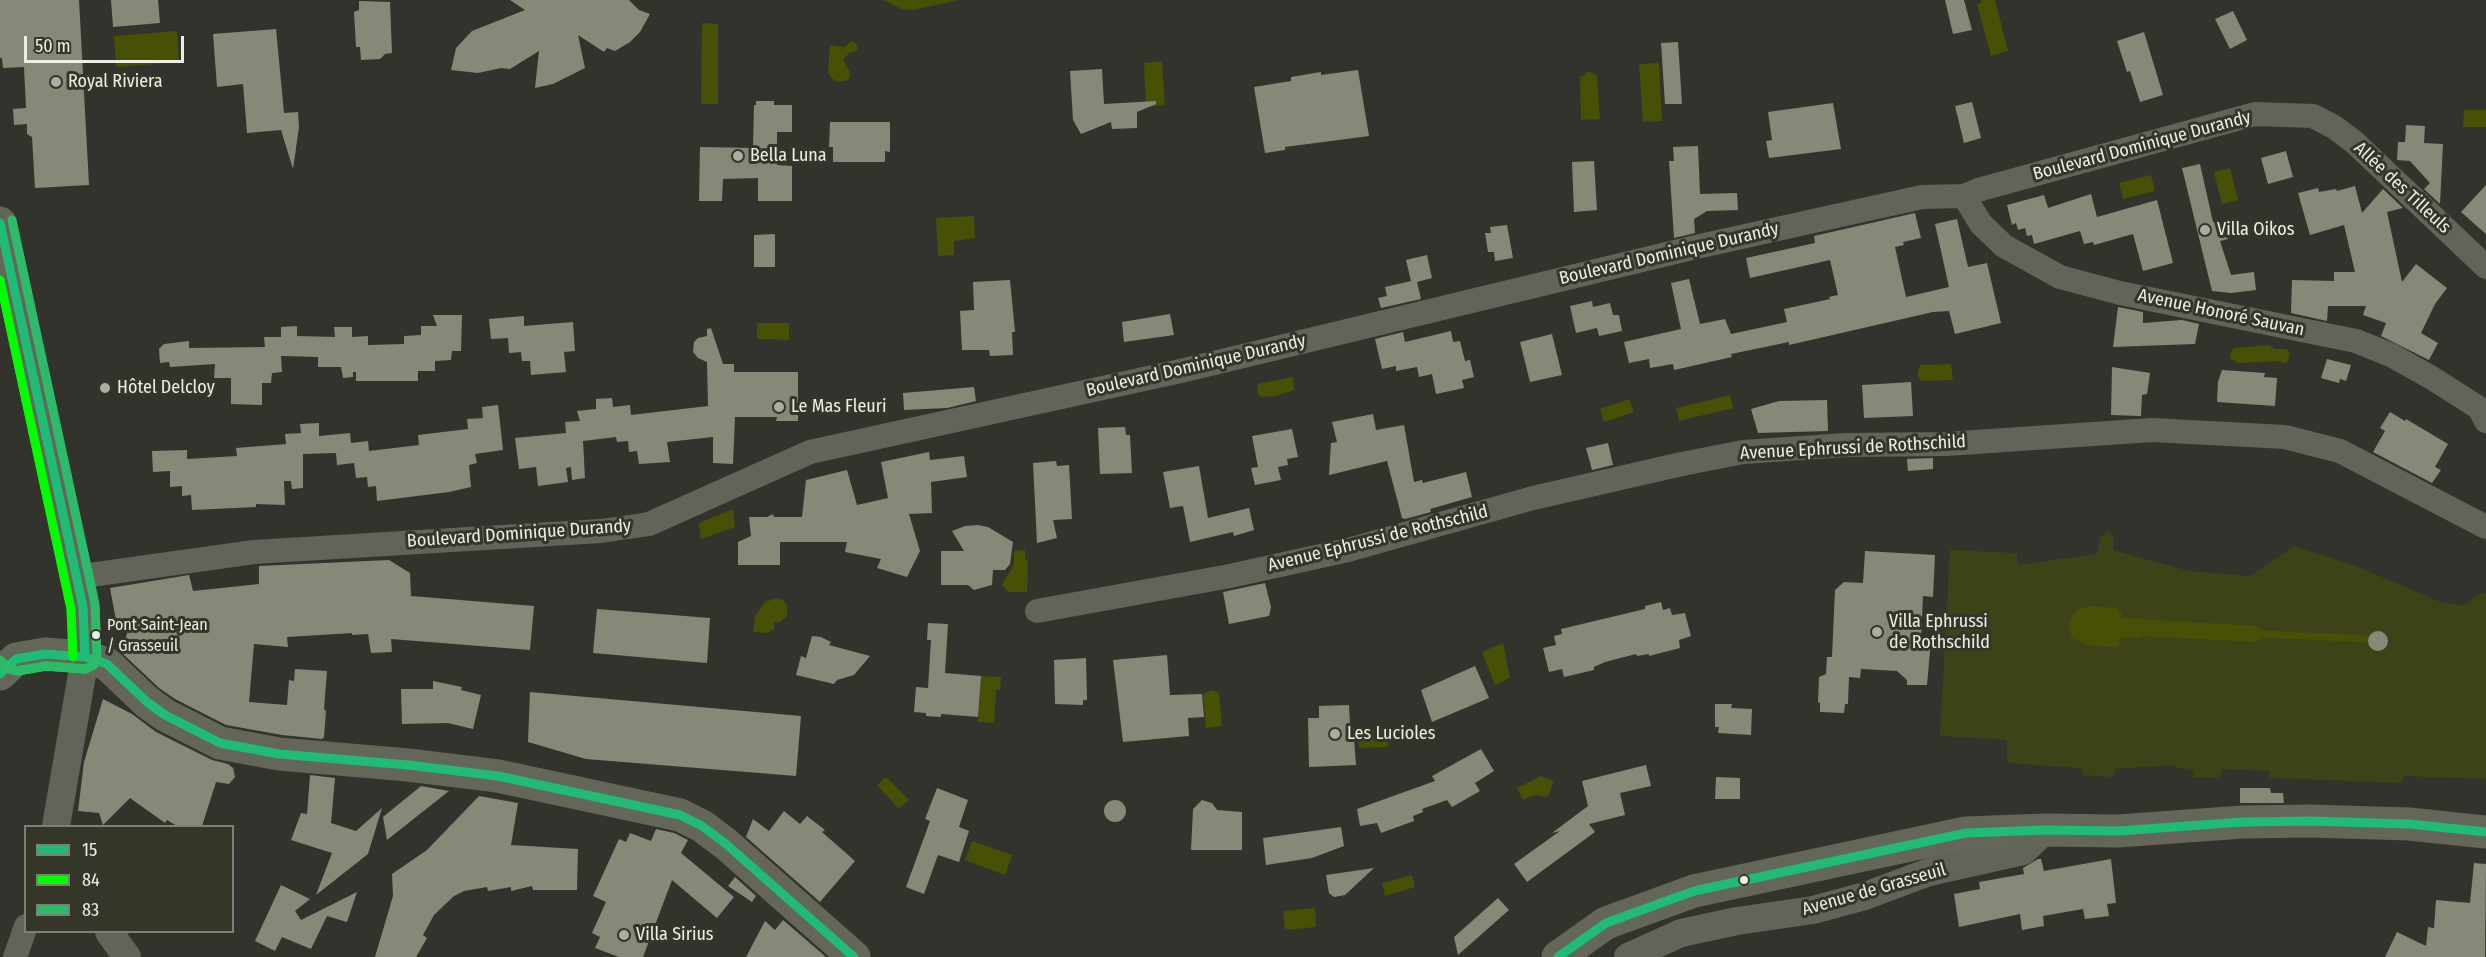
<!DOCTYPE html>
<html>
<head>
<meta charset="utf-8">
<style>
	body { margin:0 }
	#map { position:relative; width:2486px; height:957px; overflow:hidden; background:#32332c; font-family:"Fira Sans Condensed",sans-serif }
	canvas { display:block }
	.legend { position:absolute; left:24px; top:825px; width:210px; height:108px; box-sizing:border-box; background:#333629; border:2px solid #7d8075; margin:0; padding:8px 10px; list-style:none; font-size:18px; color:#eceee6 }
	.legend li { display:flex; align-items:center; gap:12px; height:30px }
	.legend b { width:30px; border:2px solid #7d8075 }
	.scale { position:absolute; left:24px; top:36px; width:160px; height:27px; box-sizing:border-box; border:3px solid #eceee6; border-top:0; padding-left:8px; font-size:18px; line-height:21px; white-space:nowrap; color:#eceee6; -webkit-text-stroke:4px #333629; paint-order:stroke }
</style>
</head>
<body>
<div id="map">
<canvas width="2486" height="957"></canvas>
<ul class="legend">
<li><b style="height:8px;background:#20bc76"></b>15</li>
<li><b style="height:8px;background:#00fd00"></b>84</li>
<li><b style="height:8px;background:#2dbb69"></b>83</li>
</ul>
<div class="scale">50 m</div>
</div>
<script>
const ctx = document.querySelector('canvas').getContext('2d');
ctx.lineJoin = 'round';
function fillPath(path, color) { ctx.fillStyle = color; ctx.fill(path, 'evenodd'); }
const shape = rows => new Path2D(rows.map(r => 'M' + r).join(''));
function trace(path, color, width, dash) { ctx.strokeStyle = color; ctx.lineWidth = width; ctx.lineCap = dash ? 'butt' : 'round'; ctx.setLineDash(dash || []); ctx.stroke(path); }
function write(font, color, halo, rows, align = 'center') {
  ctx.font = font + ' "Fira Sans Condensed",sans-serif'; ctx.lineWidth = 6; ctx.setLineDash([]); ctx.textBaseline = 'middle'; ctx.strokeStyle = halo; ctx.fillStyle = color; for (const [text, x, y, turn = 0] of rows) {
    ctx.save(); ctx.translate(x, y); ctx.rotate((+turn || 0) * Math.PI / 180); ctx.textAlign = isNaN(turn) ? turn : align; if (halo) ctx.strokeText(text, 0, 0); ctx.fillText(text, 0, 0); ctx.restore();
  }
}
const green = shape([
	[2108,531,2114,538,2113,550,2189,571,2250,576,2294,546,2356,566,2443,603,2464,605,2482,592,2486,593,2486,779,2404,776,2402,783,2270,778,2269,771,2221,769,2221,775,2217,778,2194,777,2191,769,2177,768,2176,765,2115,769,2112,777,2083,775,2080,768,2007,763,2007,740,1940,736,1950,550,2017,553,2018,565,2097,554,2100,537]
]);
const water = shape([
	[883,0,959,0,913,10,902,9],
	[1981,0,1995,0,2008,51,1991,56,1977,4,1981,3],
	[702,23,718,24,718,104,701,104],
	[177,31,179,62,116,67,114,36],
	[852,41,856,43,858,50,848,54,843,60,851,74,848,80,838,82,831,78,828,72,830,45,844,47],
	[1162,61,1165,105,1146,107,1144,63],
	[1659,63,1662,121,1643,122,1639,64],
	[1587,71,1597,75,1600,119,1581,120,1580,77,1584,76],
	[2464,110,2486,110,2486,127,2463,127],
	[2230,168,2238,200,2222,204,2214,172],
	[2151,175,2155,191,2123,199,2119,183],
	[974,216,975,238,954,241,954,255,938,256,936,218],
	[757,323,789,323,789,340,757,339],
	[2269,345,2275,349,2286,349,2290,353,2288,361,2282,364,2281,361,2238,363,2230,358,2231,351,2235,348],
	[1951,364,1953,380,1921,381,1917,374,1920,365],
	[1293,377,1294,390,1276,396,1261,397,1258,394,1257,384],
	[1730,395,1733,408,1679,421,1676,408],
	[1629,399,1634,412,1604,422,1600,409],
	[733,509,735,527,701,539,699,523],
	[1025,550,1025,558,1028,562,1027,592,1008,592,1002,585,1014,564,1014,551],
	[777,598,783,600,787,605,787,616,779,623,774,622,774,629,767,633,753,632,755,616,765,602],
	[2089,606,2118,608,2118,611,2122,612,2121,618,2258,626,2264,634,2257,642,2142,636,2141,638,2121,637,2119,644,2116,647,2088,645,2072,638,2068,624,2076,611],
	[1503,643,1510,678,1495,685,1482,652],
	[981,676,1001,677,1000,690,996,690,994,723,978,722],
	[1211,690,1219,693,1222,726,1206,728,1203,694],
	[1387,728,1388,747,1359,748,1359,729],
	[1541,776,1554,781,1548,797,1535,795,1523,800,1517,788],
	[886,777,909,800,899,809,877,785],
	[972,841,1012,855,1005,875,965,860],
	[1412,875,1415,887,1385,896,1382,883],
	[1315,908,1316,927,1285,930,1283,911]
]);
const stream = shape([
	[2264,634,2368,639]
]);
const building = shape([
	[0,0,79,0,89,185,35,188,32,137,27,134,27,124,14,125,13,109,26,108,24,67,3,68,2,58,0,58],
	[111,0,158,0,160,23,113,27],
	[510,0,629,0,639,10,650,14,640,32,630,42,615,51,607,48,604,52,578,35,585,68,553,84,535,88,539,51,510,69,501,68,478,73,451,70,456,48,472,31,525,10],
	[1945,0,1964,0,1972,30,1953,34],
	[359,1,390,2,392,53,385,54,380,59,361,60,360,47,356,47,354,12,359,10],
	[2233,11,2247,40,2230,49,2215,19],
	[276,29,284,113,298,112,299,127,293,169,281,130,247,133,243,84,217,87,213,34],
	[2144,32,2163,95,2140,102,2130,71,2127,72,2117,41],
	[1678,42,1682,104,1665,104,1661,43],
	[1102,69,1104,104,1156,101,1156,104,1137,112,1137,128,1112,129,1111,122,1081,134,1073,120,1070,71],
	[1358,70,1369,136,1285,147,1285,150,1265,153,1254,87,1291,81,1291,77,1321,72,1321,75],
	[756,101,774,101,774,105,792,105,792,132,777,132,777,165,792,166,792,201,758,201,758,178,723,179,722,201,699,201,700,147,753,148,754,105,756,105],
	[1972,102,1981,138,1964,143,1955,106],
	[1833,103,1841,149,1769,158,1766,141,1772,140,1768,112],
	[830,122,890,122,890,152,885,151,885,162,833,162,833,147,829,147],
	[2406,125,2425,126,2424,143,2443,144,2440,204,2424,189,2430,183,2410,161,2397,160,2398,142,2405,142],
	[1698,146,1700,194,1737,193,1738,210,1707,211,1694,219,1695,233,1674,238,1669,161,1674,161,1673,147],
	[2286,151,2293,177,2268,184,2261,158],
	[1594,161,1597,210,1574,212,1572,162],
	[2200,164,2213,222,2224,221,2228,239,2220,241,2231,275,2254,272,2256,290,2231,293,2212,291,2182,168],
	[2486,185,2486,234,2461,212],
	[2355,186,2362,213,2383,189,2403,208,2387,212,2402,282,2416,264,2447,288,2435,304,2421,333,2438,343,2429,360,2381,336,2386,323,2363,315,2366,306,2328,306,2327,321,2291,313,2292,280,2334,281,2334,272,2355,272,2344,225,2310,235,2298,193,2318,188,2319,192,2336,189,2337,191],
	[2091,194,2097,217,2157,200,2173,263,2143,271,2133,234,2094,245,2093,242,2084,244,2080,231,2034,244,2032,235,2027,236,2025,228,2018,230,2016,223,2012,225,2007,205,2044,195,2048,208],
	[1915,213,1921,238,1903,242,1904,245,1895,247,1906,297,1949,287,1935,224,1957,219,1968,267,1987,263,2001,323,1955,334,1949,311,1933,312,1789,345,1789,342,1731,354,1732,357,1674,370,1673,364,1650,368,1649,359,1629,363,1624,342,1681,329,1671,283,1689,279,1700,324,1725,319,1731,334,1787,322,1784,309,1830,299,1829,297,1838,295,1830,260,1750,278,1746,258,1815,243,1814,236],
	[1507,225,1513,258,1495,261,1494,252,1488,252,1485,233,1491,233,1490,227],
	[775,234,775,267,754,267,754,235],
	[1427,255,1432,278,1417,282,1421,299,1381,308,1378,298,1387,296,1385,287,1411,281,1406,260],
	[1010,280,1015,332,1012,332,1013,355,990,356,989,350,962,350,960,311,974,310,973,282],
	[1592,301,1593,307,1610,303,1613,315,1619,315,1622,331,1599,336,1597,328,1576,333,1570,306],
	[2118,307,2143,312,2143,323,2182,320,2199,324,2195,344,2113,347],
	[1170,314,1174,335,1124,342,1122,322],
	[433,315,462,315,461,351,452,351,451,360,435,361,435,371,418,371,418,381,356,381,356,372,353,372,353,377,343,378,341,367,318,367,318,357,281,356,282,372,272,373,271,383,262,383,262,405,231,404,231,378,214,378,215,364,170,367,169,362,160,363,159,349,164,344,189,341,189,348,265,347,264,337,281,337,281,327,297,326,297,336,335,337,334,327,352,327,352,337,368,336,368,345,404,344,404,336,421,335,421,326,437,326],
	[524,316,524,326,573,322,575,351,564,352,566,372,531,375,530,361,522,361,521,352,509,353,508,338,491,339,489,319],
	[711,328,723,364,734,364,734,372,798,372,798,421,776,421,777,417,735,417,733,464,713,463,713,437,667,442,670,462,639,464,637,451,629,452,628,441,617,442,616,437,583,441,585,478,572,480,571,467,566,468,568,482,538,486,536,467,519,469,515,438,566,433,565,422,580,421,577,411,596,409,596,399,612,398,613,407,630,405,631,415,708,406,707,362,698,358,693,352,694,342,698,338,707,336,707,329],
	[1451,331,1453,342,1460,341,1465,361,1470,360,1474,377,1462,380,1464,388,1436,394,1432,374,1419,377,1417,367,1396,371,1396,366,1382,369,1375,339,1403,332,1405,342],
	[1552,334,1562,375,1530,382,1520,342],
	[2327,359,2351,365,2346,381,2340,379,2339,383,2321,378],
	[2112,367,2150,373,2147,394,2142,395,2141,416,2111,415],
	[2222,370,2265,373,2264,377,2277,378,2275,406,2217,402,2218,382],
	[1911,382,1913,416,1864,418,1862,385],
	[974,387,976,401,947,408,904,410,903,393],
	[1827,400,1828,431,1758,433,1751,409,1779,401],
	[498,405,503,450,475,454,477,463,469,465,471,487,449,492,377,501,376,486,368,487,367,477,356,478,354,463,337,465,336,453,303,454,303,488,292,489,291,481,284,481,285,505,256,504,256,507,192,510,191,495,182,496,182,486,170,487,170,471,153,472,152,451,187,450,187,459,237,456,236,448,286,444,285,434,301,433,300,424,319,423,319,436,350,433,351,443,368,441,369,451,419,445,418,435,468,429,467,419,483,418,482,407],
	[2390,412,2405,421,2406,419,2448,444,2435,467,2441,470,2432,483,2373,452,2385,431,2380,428],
	[1373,414,1376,430,1404,425,1414,482,1422,480,1423,483,1466,472,1472,497,1430,509,1431,512,1405,519,1402,518,1387,461,1329,475,1331,443,1337,442,1332,422],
	[1125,427,1126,435,1130,435,1132,473,1100,474,1098,428],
	[1292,429,1298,457,1287,459,1288,465,1278,467,1281,480,1255,485,1251,468,1258,467,1252,436],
	[1608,443,1613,465,1592,470,1586,448],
	[929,452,930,460,964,456,967,477,931,482,932,513,909,514,920,551,907,577,877,568,881,559,845,552,847,542,780,542,780,565,738,565,738,542,751,536,749,517,767,517,773,514,774,517,802,517,806,480,847,470,857,505,888,498,881,462],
	[1933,458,1933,469,1908,471,1907,459],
	[1056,461,1057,466,1069,465,1072,519,1053,520,1057,538,1037,543,1033,463],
	[1199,466,1208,518,1249,508,1254,530,1234,536,1233,532,1190,542,1183,506,1170,508,1163,472],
	[978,525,988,527,1013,542,1010,564,1005,570,993,570,992,585,974,590,968,585,941,585,941,551,964,551,952,531,965,526],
	[1865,551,1935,555,1933,597,1923,596,1921,639,1931,640,1927,685,1907,685,1907,680,1897,671,1861,669,1860,678,1849,677,1848,704,1845,704,1844,713,1820,712,1820,702,1818,703,1819,677,1826,674,1827,657,1832,657,1835,590,1844,582,1863,583],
	[389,560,410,573,411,596,534,606,530,650,391,639,392,652,371,653,368,634,352,635,352,633,287,637,288,647,254,644,249,702,287,705,289,680,294,681,295,669,327,671,324,709,326,711,324,737,322,739,282,735,226,725,175,699,159,688,122,653,128,630,118,631,110,588,189,575,193,591,259,584,259,566],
	[1265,583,1271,607,1269,616,1229,624,1223,592],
	[1661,602,1663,610,1670,608,1672,615,1685,613,1691,636,1679,640,1680,648,1649,656,1649,654,1637,656,1636,654,1605,662,1594,667,1594,670,1564,677,1562,669,1549,672,1543,648,1556,645,1554,636,1562,634,1561,629,1645,609,1645,606],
	[597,609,710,618,707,663,593,653],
	[928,623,948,624,945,673,981,676,978,717,941,714,941,717,926,716,926,713,914,712,916,687,928,688,931,640,927,640],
	'2368 641a10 10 0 1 1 20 0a10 10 0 1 1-20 0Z',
	[812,636,821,637,831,642,829,645,870,656,854,675,837,680,834,684,796,675,801,656,806,658],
	[1167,655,1170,695,1202,694,1204,717,1188,718,1189,736,1123,742,1113,660],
	[1086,658,1087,700,1083,700,1083,705,1055,704,1054,660],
	[1475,666,1489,698,1432,722,1421,690],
	[433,681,462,687,461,690,481,695,473,729,448,723,402,724,401,689,433,689],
	[530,692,801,716,796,776,586,759,528,742],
	[103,699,132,714,156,732,212,760,228,764,233,768,235,777,229,784,216,782,202,826,177,826,167,820,165,823,130,798,103,825,99,813,78,811,84,762],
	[1715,704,1732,704,1731,708,1752,709,1751,735,1718,733,1719,727,1715,727],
	[1349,705,1350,725,1353,725,1356,765,1309,767,1308,718,1319,718,1319,706],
	[1481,749,1494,771,1475,783,1480,791,1452,807,1447,800,1422,809,1423,812,1413,816,1414,821,1381,833,1377,823,1360,826,1357,809,1435,781,1432,776],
	[1646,765,1651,786,1620,793,1625,815,1589,824,1595,832,1527,882,1514,864,1560,831,1552,833,1588,806,1582,781],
	[310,775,335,778,331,823,356,831,382,808,368,854,316,895,332,853,291,840,301,813,307,814],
	[1716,777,1740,778,1740,799,1715,799],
	[421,786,449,791,387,840,383,817],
	[937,788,968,800,959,827,969,831,959,862,938,855,924,894,906,887,930,821,925,819],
	[2240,788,2270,788,2271,793,2283,793,2284,803,2240,803],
	[479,796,518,803,511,845,578,849,577,890,533,890,532,886,511,891,511,887,488,891,487,887,464,891,454,896,434,915,423,935,427,938,416,957,375,957,393,896,392,874,427,850],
	[1202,800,1212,803,1217,810,1242,812,1242,850,1191,850,1193,809],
	'1104 811a11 11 0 1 1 22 0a11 11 0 1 1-22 0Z',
	[784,811,800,824,807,816,825,830,822,832,855,861,820,902,746,837,753,819,769,831],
	[1341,827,1344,846,1312,858,1266,865,1263,838],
	[656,829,674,833,688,840,681,853,734,897,717,918,672,880,643,957,619,957,595,948,600,937,592,933,606,902,593,896,619,839,626,842,630,833,651,841],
	[2038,859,2041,859,2044,871,2111,859,2116,903,2107,904,2109,916,2085,919,2083,909,2043,916,2044,926,2022,930,2020,914,1959,927,1954,894,1980,889,1979,882,2024,874,2023,868],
	[2474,863,2486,864,2485,957,2385,957,2397,932,2426,946,2428,927,2434,928,2436,900,2470,903],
	[1374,868,1345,895,1334,897,1329,893,1326,875],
	[735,877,756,896,752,902,728,886],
	[281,885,310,899,295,911,301,920,357,892,347,922,327,916,311,949,282,937,275,951,255,941],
	[1498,898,1509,910,1458,955,1454,937],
	[783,920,826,957,746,957,765,921,775,930]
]);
const minor = shape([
	[1964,196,1981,224,2004,246,2060,277,2120,293,2356,341,2391,355,2432,378,2479,408,2486,421],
	[76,577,254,552,601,531,649,524,810,452,1185,370,1696,247,1922,197,1964,196,1978,190,2255,114,2313,116,2334,127,2353,141,2486,267],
	[1037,611,1230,576,1348,550,1533,498,1682,464,1743,452,1846,445,1946,444,2152,430,2285,437,2340,451,2486,527],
	[15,957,26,926]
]);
const tertiary = shape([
	[56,826,85,657],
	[109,932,127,957],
	[1628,957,1681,933,1737,921,1813,910,1865,896,1929,872,2023,851,2045,830]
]);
const secondary = shape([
	[0,223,83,607,85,657],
	[0,674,16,659,45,654,85,657,107,664,147,702,165,715,220,743,279,754,408,765,498,776,680,815,702,826,726,844,854,957],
	[1558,957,1606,923,1694,891,1966,833,2045,830,2118,831,2243,822,2310,821,2409,824,2486,832]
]);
const bus1 = shape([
	[0,223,83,607,85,657],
	[0,674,16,659,45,654,85,657,107,664,147,702,165,715,220,743,279,754,408,765,498,776,680,815,702,826,726,844,854,957],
	[1558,957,1606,923,1694,891,1966,833,2045,830,2118,831,2243,822,2310,821,2409,824,2486,832]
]);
const bus2 = shape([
	[0,280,71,609,73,657],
	[18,671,46,666,84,669]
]);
const bus3 = shape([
	[0,660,9,669,16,671,46,666,86,669,94,665,97,658,95,604,12,220]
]);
const markers = [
	[56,82,6,"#abada5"],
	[738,156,6,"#abada5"],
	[2205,230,6,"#abada5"],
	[105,388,6,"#abada5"],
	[779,407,6,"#abada5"],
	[1877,632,6,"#abada5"],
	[96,635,5,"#eceee6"],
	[1335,734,6,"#abada5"],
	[1744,880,5,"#eceee6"],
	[624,935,6,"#abada5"]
];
const busNames = [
	["Pont Saint-Jean",107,626],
	["/ Grasseuil",107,647]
];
const poiNames = [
	["Royal Riviera",68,82],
	["Bella Luna",750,156],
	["Villa Oikos",2217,230],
	["Hôtel Delcloy",117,388],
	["Le Mas Fleuri",791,407],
	["Villa Ephrussi",1889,622],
	["de Rothschild",1889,643],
	["Les Lucioles",1347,734],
	["Villa Sirius",636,935]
];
const streetNames = [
	["Boulevard Dominique Durandy",2142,146,-15],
	["Allée des Tilleuls",2402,188,43],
	["Boulevard Dominique Durandy",1669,254,-13],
	["Avenue Honoré Sauvan",2221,313,12],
	["Boulevard Dominique Durandy",1196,366,-13],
	["Avenue Ephrussi de Rothschild",1853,448,-3],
	["Boulevard Dominique Durandy",519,534,-4],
	["Avenue Ephrussi de Rothschild",1378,539,-14],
	["Avenue de Grasseuil",1874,890,-16]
];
fillPath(green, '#3d4317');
fillPath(water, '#485006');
trace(stream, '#485006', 7);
fillPath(building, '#868978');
trace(minor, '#62645a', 24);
trace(tertiary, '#62645a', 28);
trace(secondary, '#64665a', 33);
trace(bus1, '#20bc76', 9);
trace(bus2, '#00fd00', 9);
trace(bus3, '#2dbb69', 9);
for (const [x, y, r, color] of markers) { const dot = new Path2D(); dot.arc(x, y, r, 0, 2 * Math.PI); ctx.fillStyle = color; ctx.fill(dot); trace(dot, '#333629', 2); }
write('16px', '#eceee6', '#333629', busNames, 'left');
write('18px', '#eceee6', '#333629', poiNames, 'left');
write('18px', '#eceee6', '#333629', streetNames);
</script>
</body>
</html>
